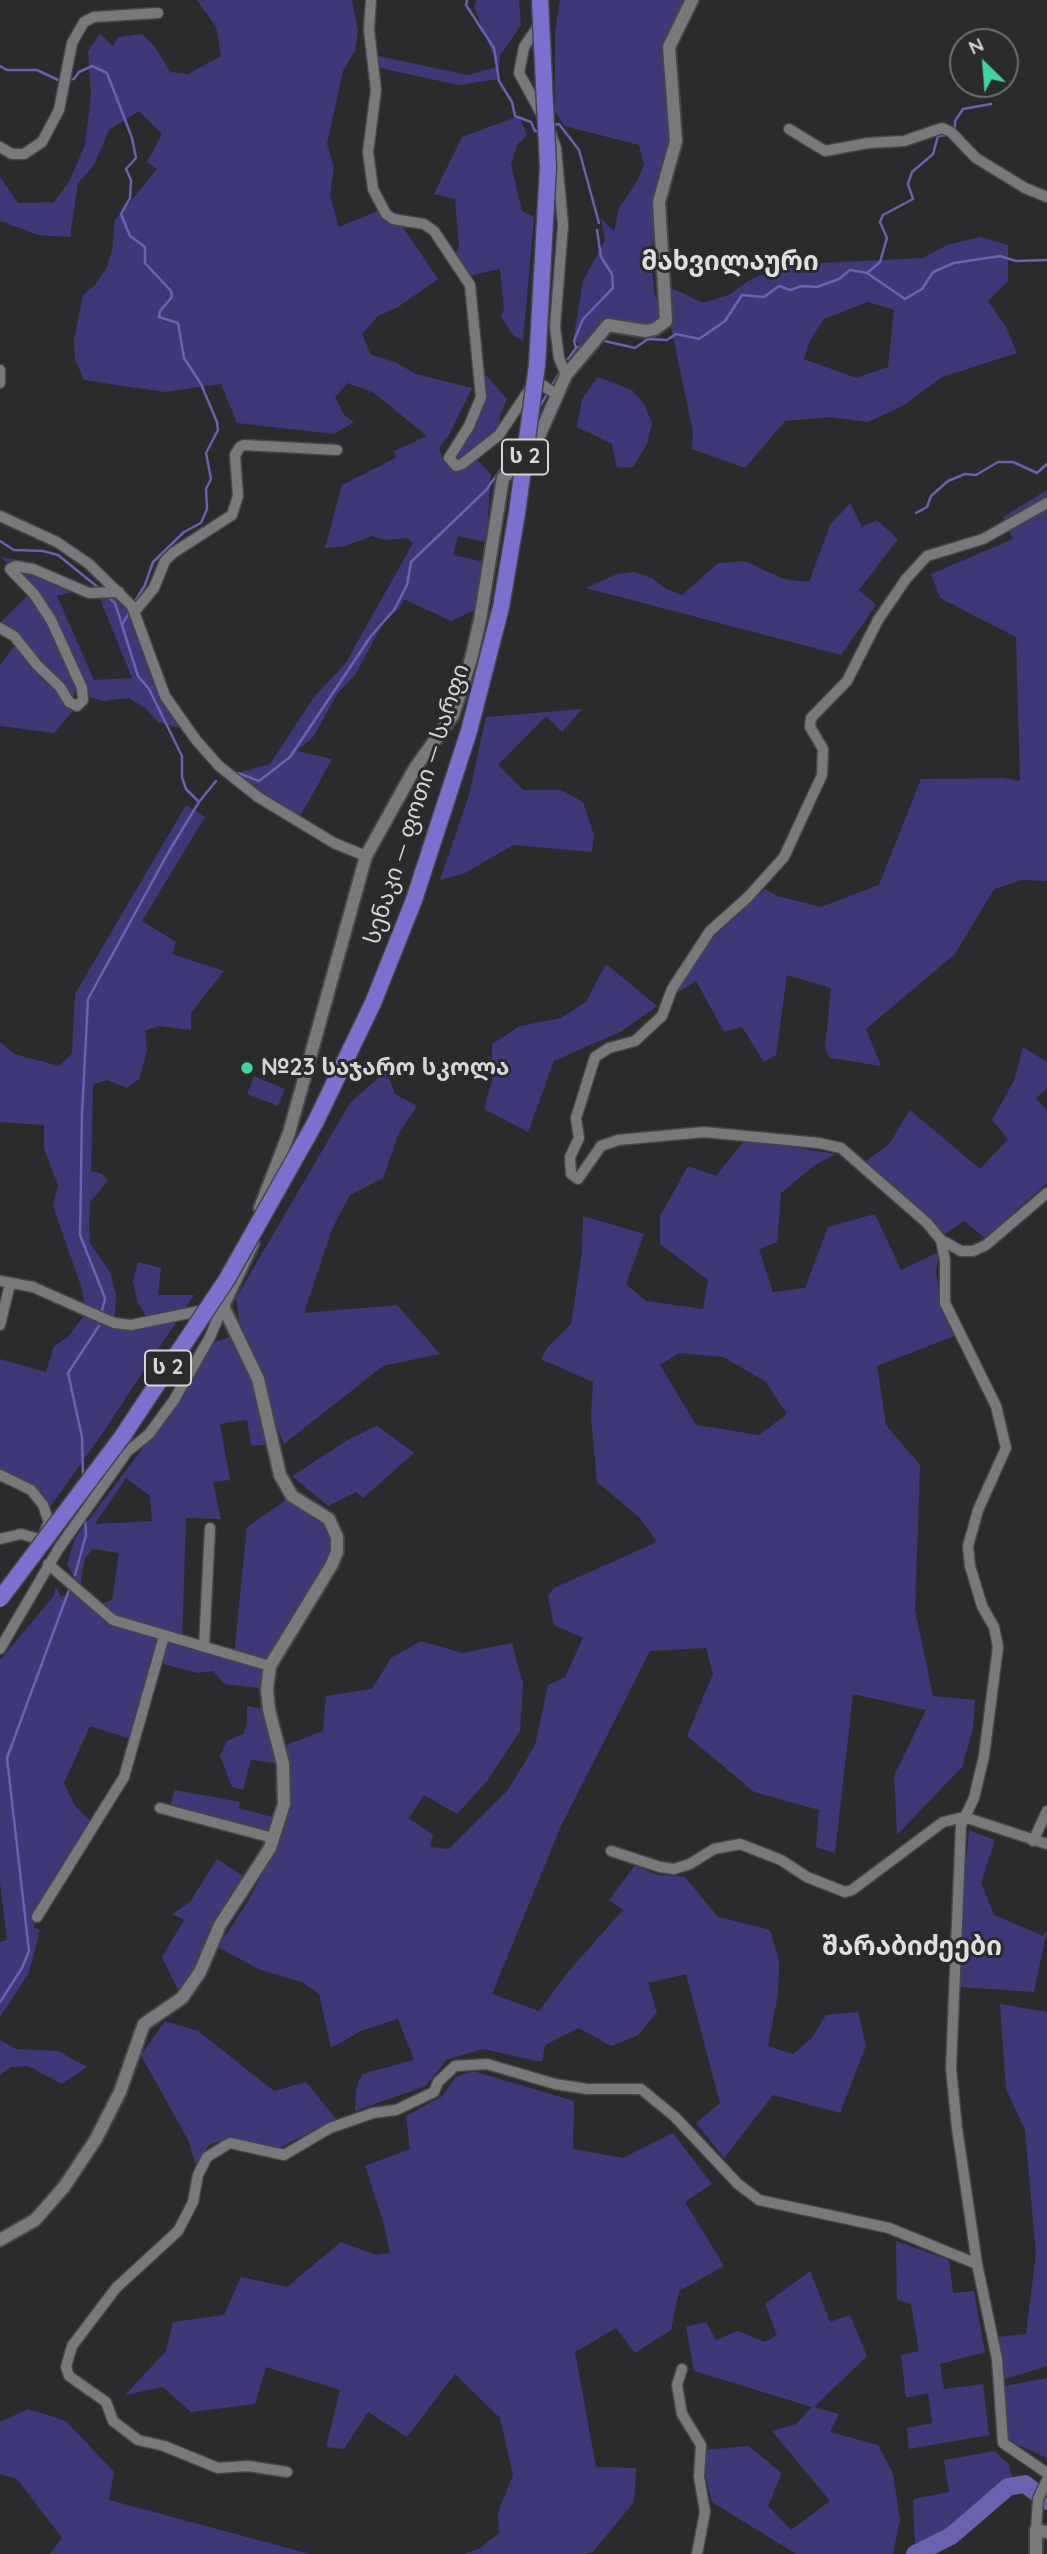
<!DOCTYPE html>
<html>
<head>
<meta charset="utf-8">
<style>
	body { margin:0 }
	#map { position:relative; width:1047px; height:2554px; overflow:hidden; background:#2b2b2d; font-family:Quicksand,sans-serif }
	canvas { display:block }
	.north { position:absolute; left:949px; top:28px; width:70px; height:70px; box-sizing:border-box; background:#2b2b2d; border:2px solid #6f6f71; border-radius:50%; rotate:335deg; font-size:19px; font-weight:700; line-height:28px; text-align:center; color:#d6d6d8 }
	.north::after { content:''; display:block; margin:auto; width:24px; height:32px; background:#43d4a0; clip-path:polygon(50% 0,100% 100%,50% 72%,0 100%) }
</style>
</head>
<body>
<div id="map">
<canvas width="1047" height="2554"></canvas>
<div class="north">N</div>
</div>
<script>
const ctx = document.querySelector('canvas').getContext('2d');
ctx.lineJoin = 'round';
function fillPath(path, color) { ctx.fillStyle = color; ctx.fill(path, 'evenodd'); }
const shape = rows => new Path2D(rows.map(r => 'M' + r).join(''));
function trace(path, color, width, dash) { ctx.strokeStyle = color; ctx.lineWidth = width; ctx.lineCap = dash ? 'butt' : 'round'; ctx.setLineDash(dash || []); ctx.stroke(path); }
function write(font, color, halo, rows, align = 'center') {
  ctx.font = font + ' Quicksand,"Noto Sans Georgian",sans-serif'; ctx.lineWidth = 6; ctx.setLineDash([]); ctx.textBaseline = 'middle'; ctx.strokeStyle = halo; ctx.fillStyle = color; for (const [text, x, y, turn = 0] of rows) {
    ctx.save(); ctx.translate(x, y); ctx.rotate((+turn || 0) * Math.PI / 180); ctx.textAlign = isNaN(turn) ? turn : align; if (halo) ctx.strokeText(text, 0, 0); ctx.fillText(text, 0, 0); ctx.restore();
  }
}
const green = shape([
	[197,0,352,0,358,31,355,51,343,71,327,144,334,167,330,195,339,227,378,211,387,221,400,223,438,279,398,307,378,316,362,334,371,355,395,362,416,374,472,388,450,433,439,448,444,462,451,458,471,420,483,372,507,399,500,415,500,441,474,456,491,475,486,542,458,536,453,555,484,562,477,609,451,621,404,599,399,609,384,621,355,675,337,694,314,736,297,751,332,759,297,822,239,783,238,773,270,764,314,697,345,664,413,543,407,538,386,540,372,536,345,546,325,548,342,485,396,458,394,451,427,436,374,393,348,383,335,397,344,415,354,422,334,434,237,423,221,384,164,392,84,380,75,359,74,340,83,295,95,285,106,269,112,251,115,220,157,169,147,162,162,134,139,111,109,130,94,165,78,183,70,237,39,235,0,221,0,177,18,203,54,202,69,182,85,145,91,96,88,51,100,34,113,46,118,37,142,34,155,47,170,72,188,74,221,56,216,27],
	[476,0,519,0,521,25,500,56,498,79,459,85,375,67,374,55,467,75,498,67,474,7],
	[560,0,683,0,669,39,679,153,654,232,651,252,654,291,662,315,658,324,650,328,613,323,589,349,573,341,583,281,605,240,601,218,614,232,619,208,638,180,644,164,639,145,565,126,555,112,555,32],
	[519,116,527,135,518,144,511,164,522,211,534,217,523,341,513,335,501,317,504,309,500,269,461,278,452,263,459,246,455,199,434,194,462,137],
	[980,237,1008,245,1008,281,988,301,1006,327,1017,353,942,377,904,405,868,422,830,417,785,421,745,468,692,449,693,432,671,327,672,302,667,286,703,303,729,295,748,281,783,265,923,258,947,245],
	[868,302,894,310,888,367,856,378,804,359,810,340,824,319],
	[598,377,632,390,644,404,652,423,647,444,633,467,617,468,612,444,577,427,582,399],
	[1047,490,1047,881,1022,880,994,889,955,954,866,1029,881,1066,830,1058,825,1048,831,988,787,975,776,1055,764,1062,742,1027,724,1032,696,981,676,994,711,939,765,889,777,896,821,907,879,885,921,779,1003,778,1020,781,1016,637,940,598,931,574,1013,539,1003,517],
	[850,503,862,527,877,520,898,539,859,590,876,605,841,655,586,588,617,574,634,572,652,578,666,589,682,595,718,563,745,561,783,579,809,582,830,525],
	[1,557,23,561,80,590,57,596,94,680,132,678,98,594,120,594,137,616,149,667,183,729,158,722,145,708,129,698,103,701,74,692,73,711,54,733,0,726,0,665,18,641,0,623,34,589],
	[582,709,562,732,546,716,498,765,523,790,561,790,583,802,594,835,592,852,513,845,465,873,440,880,469,795,486,717],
	[186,805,205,817,142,921,176,942,172,954,224,971,191,1013,191,1030,159,1026,145,1031,147,1051,139,1079,127,1088,107,1080,93,1084,91,1171,102,1174,108,1181,90,1202,89,1224,90,1243,110,1272,116,1295,114,1323,148,1319,137,1301,133,1281,138,1262,161,1268,158,1295,194,1295,102,1434,50,1507,34,1486,0,1471,0,1359,46,1372,54,1346,68,1337,86,1313,82,1289,53,1206,58,1185,44,1149,44,1125,0,1122,0,1042,14,1054,59,1066,72,1054,75,994],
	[606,964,657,1006,622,1031,554,1061,528,1132,484,1109,492,1080,492,1044,520,1026,561,1018,586,1002],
	[1023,1047,1047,1062,1047,1088,1036,1098,1047,1111,1047,1183,985,1238,964,1221,945,1234,866,1161,889,1144,910,1110,980,1169,1008,1139,992,1120,1014,1081],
	[386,1071,395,1094,417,1106,399,1133,383,1178,350,1195,332,1229,304,1313,397,1305,440,1354,383,1366,284,1444,275,1421,265,1376,241,1332,236,1298,350,1103],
	[254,1076,285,1089,278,1106,247,1094],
	[745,1140,836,1154,815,1165,781,1193,777,1242,759,1249,773,1292,805,1288,828,1227,875,1214,901,1270,939,1252,936,1272,941,1307,954,1336,877,1366,886,1425,920,1465,915,1610,933,1696,975,1700,973,1729,962,1767,897,1835,894,1776,926,1710,853,1694,835,1853,816,1847,819,1810,754,1792,687,1736,713,1674,706,1648,650,1651,561,1826,492,1994,539,2011,568,1972,623,1910,609,1900,635,1865,657,1875,685,1877,718,1917,770,1930,779,1960,778,1994,768,2046,793,2054,812,2038,826,2015,858,2012,866,2046,840,2113,773,2095,724,2158,696,2123,720,2103,686,1974,648,1983,657,2012,638,2035,611,2046,579,2028,545,2045,542,2062,483,2049,446,2060,426,2086,355,2111,356,2089,362,2074,414,2060,398,2019,361,2031,331,2048,319,1994,302,1982,260,1970,218,1947,248,1901,280,1841,291,1806,286,1745,323,1731,326,1696,372,1689,391,1658,421,1641,462,1653,512,1643,523,1684,520,1731,487,1781,457,1814,424,1795,409,1818,433,1835,430,1847,449,1849,508,1790,535,1745,548,1685,565,1677,583,1638,554,1625,548,1596,554,1588,657,1542,640,1518,597,1482,591,1417,593,1382,541,1359,547,1348,571,1324,582,1252,583,1216,644,1234,626,1284,646,1301,703,1309,708,1280,660,1244,660,1216,688,1166,716,1176],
	[679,1353,723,1357,765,1381,787,1414,759,1435,696,1425,660,1365],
	[237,1335,258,1379,272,1444,251,1446,247,1420,220,1424,230,1480,213,1482,221,1519,186,1518,182,1641,234,1656,247,1527,292,1496,329,1519,337,1552,270,1666,267,1689,224,1684,213,1671,197,1673,157,1662,134,1740,90,1726,64,1783,75,1806,94,1825,33,1927,40,1930,29,1973,0,2017,0,1942,7,1940,0,1882,0,1660,53,1597,56,1587,61,1597,80,1589,67,1564,75,1538,176,1404,212,1343],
	[126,1478,150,1496,152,1521,95,1524],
	[92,1549,119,1553,112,1600,96,1606,80,1589,84,1561],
	[377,1426,414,1453,363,1498,356,1492,328,1506,292,1476,351,1438],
	[247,1706,269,1710,283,1764,251,1760,243,1790,232,1787,220,1756,227,1741,243,1734,247,1724],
	[175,1790,240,1802,239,1808,279,1819,273,1838,169,1810],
	[969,1830,995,1840,981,1883,994,1915,1043,1936,1047,1930,1034,1992,960,1987,960,1929],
	[217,1859,249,1880,182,1998,162,1957,184,1920,172,1914,190,1902],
	[1000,2004,1047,2012,1047,2366,1005,2379,998,2337,1026,2334,1036,2254,1025,2130,1006,2089],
	[165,2021,198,2031,274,2091,306,2082,336,2119,279,2148,229,2138,209,2145,196,2165,188,2140,141,2055],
	[0,2040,16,2049,58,2051,87,2067,62,2084,28,2066,11,2067,0,2075],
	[473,2071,574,2101,573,2149,623,2158,673,2133,712,2184,685,2202,724,2266,679,2291,671,2330,635,2353,616,2328,575,2352,596,2467,636,2468,634,2502,593,2552,585,2554,464,2554,479,2549,499,2533,498,2512,513,2475,500,2418,455,2374,407,2437,368,2412,344,2449,326,2447,340,2390,266,2367,255,2404,191,2412,163,2387,125,2395,166,2351,173,2322,224,2315,241,2277,287,2287,341,2242,376,2255,390,2253,384,2224,365,2166,410,2149,406,2116,441,2097,456,2077],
	[896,2241,949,2260,953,2293,974,2291,985,2352,940,2364,944,2389,983,2384,989,2435,909,2449,907,2428,932,2423,928,2393,906,2398,901,2355,919,2351,911,2304,897,2300],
	[810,2271,830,2322,850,2315,867,2356,814,2407,839,2414,830,2432,878,2445,893,2474,900,2519,893,2554,796,2554,712,2502,705,2473,706,2450,748,2446,782,2473,768,2506,791,2530,830,2501,772,2431,796,2424,812,2407,694,2371,686,2327,706,2322,716,2340,738,2331,765,2342,777,2335,765,2304],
	[1047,2378,1047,2458,1007,2440,1005,2386],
	[28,2409,66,2421,114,2472,109,2500,310,2554,50,2554,62,2538,17,2479,0,2474,0,2422],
	[995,2451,1009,2465,1014,2484,1004,2489,958,2527,939,2538,915,2545,913,2499,949,2492,944,2460]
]);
const stream = shape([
	[467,0,466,5,494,48,499,81,512,102,515,116,531,122,535,131,540,132],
	[0,66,7,70,37,70,58,80,74,79,79,72,92,66,107,73,132,138,136,158,126,169,131,180,130,198,121,214,130,236,145,247,145,263,171,291,172,297,160,311,159,317,178,323,184,358,201,384,217,422,218,430,206,453,211,479,206,489,207,509,201,523,184,532,153,562,145,585,134,603],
	[553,125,559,124,579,150,599,223],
	[955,133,955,121,963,109,991,104],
	[867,273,880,262,887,238,880,222,883,215,913,199,908,184,912,172,933,154,938,136,946,135],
	[600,340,635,348,648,339,667,340,676,334,699,339,725,321,742,295,764,297,779,286,790,290,802,286,817,287,839,279,850,270,867,273,905,299,922,289,933,272,954,263,1000,256,1016,261,1047,260],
	[576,348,574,341,583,319,613,288,612,274,601,257,597,230],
	[568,359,576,348,584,345],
	[538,410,559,373],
	[916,513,927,507,931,496,948,481,965,474,976,475,998,462,1013,462,1037,473,1047,464],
	[0,541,14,550,43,551,58,555,100,589],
	[107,596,115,603,138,676,149,689,182,756,182,777,186,789,199,802],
	[122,625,131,609],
	[238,773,259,781,290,757,371,636,394,610,407,585,411,562,486,490,520,443],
	[102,1311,105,1298,80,1235,82,1113,88,999,168,853,199,802,216,781],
	[83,1476,82,1437,68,1373,99,1326],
	[75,1575,86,1535,85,1518],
	[0,2002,22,1968,29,1951,7,1758,69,1590]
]);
const river = shape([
	[915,2554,951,2536,1008,2487,1025,2484,1047,2501]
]);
const minor = shape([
	[371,0,369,30,376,90,368,152,373,189,386,214,393,219,424,224,434,231,470,285,481,397,469,426,449,458,456,466,462,464,499,435,533,384,539,383,556,394],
	[539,25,524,47,519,73,543,117],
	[789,129,825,151,868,143,904,141,942,128,951,132,976,158,1025,188,1047,197],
	[551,134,556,148,563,225,555,327,559,358,566,375],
	[0,147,12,154,24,154,42,142,59,110,72,43,84,22,94,17,158,13],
	[0,370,0,383],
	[1047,503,983,539,927,556,906,579,878,620,847,681,811,718,810,727,823,749,822,775,784,857,748,897,710,931,672,989,662,1016,635,1041,609,1048,595,1057,576,1118,579,1138,570,1157,571,1174,578,1179,601,1146,618,1140,704,1132,819,1143,841,1148,927,1223,941,1240,945,1260,945,1303,996,1406,1006,1448,978,1510,968,1546,970,1566,982,1606,994,1627,998,1647,984,1756,974,1798,961,1825,951,2069,957,2128,977,2264,997,2359,1003,2443,1047,2473],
	[0,516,57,542,89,564,132,606,165,696,196,740,219,766,258,797,334,843,366,856],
	[135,611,154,588,165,561,173,553,232,515,238,496,235,455,240,447,244,445,337,450],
	[0,628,14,636,37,665,60,687,69,702,77,706,83,700,82,688,51,620,34,594,10,569,15,566,33,569,89,593,119,592],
	[941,1240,961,1251,973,1251,986,1245,1047,1193],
	[0,1281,33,1287,114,1323,131,1325,209,1309],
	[0,1325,10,1284],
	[0,1475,31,1490,43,1505,49,1522,45,1531],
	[0,1539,21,1534,46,1541],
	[48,1564,113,1620,270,1666],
	[204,1647,210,1528],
	[0,1649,59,1548,127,1452,149,1434,174,1400,210,1337,223,1306],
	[160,1808,273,1838],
	[1033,1841,1047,1811],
	[611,1851,660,1867,674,1869,690,1864,714,1849,740,1844,781,1860,807,1877,845,1892,852,1890,943,1822,964,1817,1047,1844],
	[37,1917,124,1777,164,1636],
	[682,2369,677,2385,682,2414,701,2445,699,2477,705,2512,697,2554],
	[287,2472,248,2466,218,2468,164,2446,138,2440,113,2421,106,2402,69,2376,66,2367,72,2346,116,2288,178,2231,193,2202,198,2175,207,2157,230,2143,284,2155,330,2128,373,2113,396,2110,434,2092,438,2082,455,2066,487,2064,555,2084,587,2089,641,2089,675,2117,738,2184,759,2200,889,2228,977,2264],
	[1036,2530,1038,2499,1047,2480]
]);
const tertiary = shape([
	[260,1208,289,1133,366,856,415,768,453,715,471,659,480,620,503,478,535,445,566,375,608,325,646,331,655,329,666,321,659,202,676,141,669,47,692,0],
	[0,2240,35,2220,64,2187,96,2139,120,2092,144,2024,182,1998,200,1972,220,1925,270,1848,284,1804,283,1764,269,1710,267,1689,270,1666,331,1566,337,1552,337,1537,329,1519,292,1496,280,1475,258,1379,223,1306,253,1243],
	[1036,2554,1036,2530,1047,2532]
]);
const trunk = shape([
	[315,1123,373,1003,414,900]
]);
const trunkBridge = shape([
	[414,900,469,731,501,607,517,513,537,365,548,167,540,0],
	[0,1599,122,1437,227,1279,315,1123]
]);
const markers = [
	[247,1068,7,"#43d4a0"]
];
const shields = [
	[525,457,46],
	[168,1368,46]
];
const shieldNames = [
	["ს 2",525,457],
	["ს 2",168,1368]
];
const streetNames = [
	["სენაკი — ფოთი — სარფი",417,804,-72]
];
const poiNames = [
	["№23 საჯარო სკოლა",261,1068]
];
const quarterNames = [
	["მახვილაური",730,262],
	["შარაბიძეები",912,1947]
];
fillPath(green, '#3f3876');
trace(stream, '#6962af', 2.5);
trace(river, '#6962af', 18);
trace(minor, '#464648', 13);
trace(tertiary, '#464648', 16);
trace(trunk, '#464648', 19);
trace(minor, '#79797c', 10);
trace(tertiary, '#79797c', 12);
trace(trunk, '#7c70ce', 16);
trace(trunkBridge, '#464648', 19, []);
trace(trunkBridge, '#7c70ce', 16);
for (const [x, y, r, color] of markers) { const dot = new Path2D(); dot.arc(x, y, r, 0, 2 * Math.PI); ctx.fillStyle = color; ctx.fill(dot); trace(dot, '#2b2b2d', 2.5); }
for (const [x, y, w] of shields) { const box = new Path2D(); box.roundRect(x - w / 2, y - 17.5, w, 35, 5); ctx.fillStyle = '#2b2b2d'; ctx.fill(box); trace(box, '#d6d6d8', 2); }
write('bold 21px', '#d6d6d8', null, shieldNames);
write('23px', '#d6d6d8', '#2b2b2d', streetNames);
write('bold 23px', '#d6d6d8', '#2b2b2d', poiNames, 'left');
write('bold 26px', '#dfdfe2', '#2b2b2d', quarterNames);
</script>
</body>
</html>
